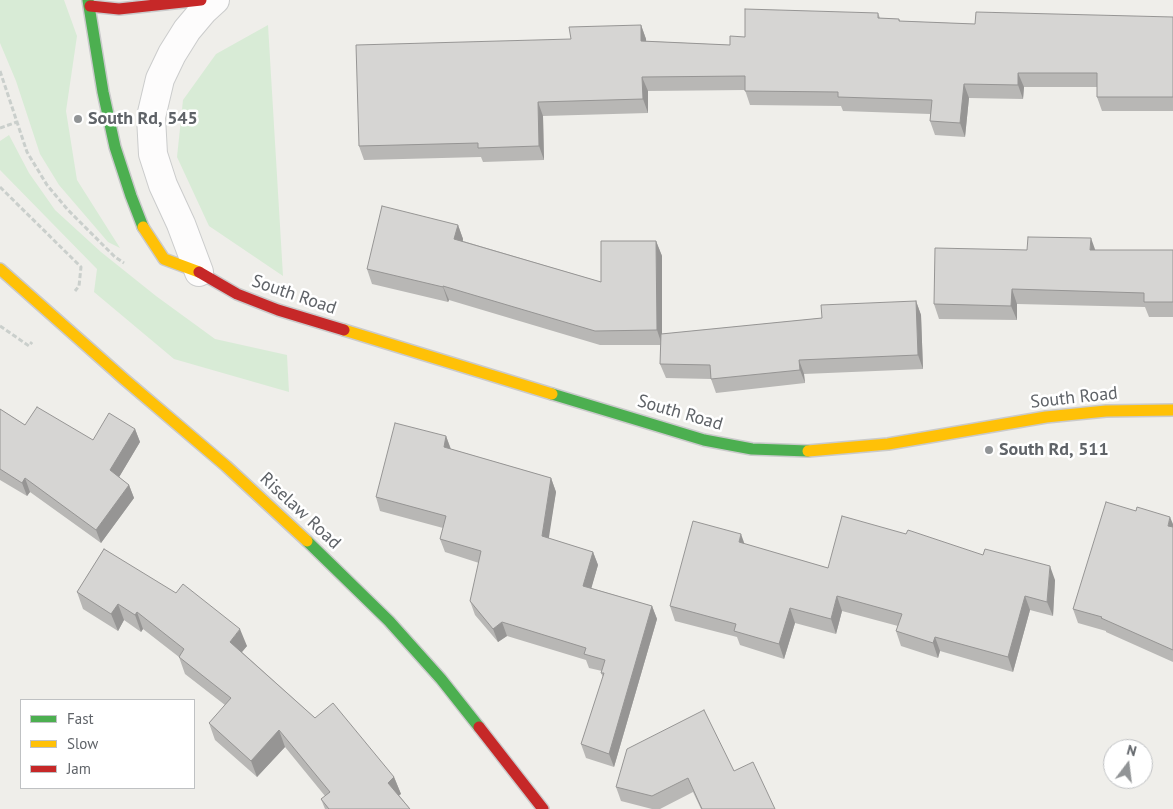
<!DOCTYPE html>
<html>
<head>
<meta charset="utf-8">
<style>
	body { margin:0 }
	#map { position:relative; width:1173px; height:809px; overflow:hidden; background:#efeeea; font-family:"PT Sans",sans-serif }
	canvas { display:block }
	.legend { position:absolute; left:20px; top:699px; width:175px; height:90px; box-sizing:border-box; background:#fff; border:1px solid #bfc1c3; margin:0; padding:6px 9px; list-style:none; font-size:15px; color:#5f6368 }
	.legend li { display:flex; align-items:center; gap:10px; height:25px }
	.legend b { width:25px; border:1px solid #bfc1c3 }
	.north { position:absolute; left:1103px; top:739px; width:50px; height:50px; box-sizing:border-box; background:#fff; border:1px solid #bfc1c3; border-radius:50%; rotate:15deg; font-size:14px; font-weight:700; line-height:20px; text-align:center; color:#5f6368 }
	.north::after { content:''; display:block; margin:auto; width:18px; height:22px; background:#919496; clip-path:polygon(50% 0,100% 100%,50% 72%,0 100%) }
</style>
</head>
<body>
<div id="map">
<canvas width="1173" height="809"></canvas>
<ul class="legend">
<li><b style="height:6px;background:#4caf50"></b>Fast</li>
<li><b style="height:6px;background:#ffc107"></b>Slow</li>
<li><b style="height:6px;background:#c62828"></b>Jam</li>
</ul>
<div class="north">N</div>
</div>
<script>
const ctx = document.querySelector('canvas').getContext('2d');
ctx.lineJoin = 'round';
function fillPath(path, color) { ctx.fillStyle = color; ctx.fill(path, 'evenodd'); }
const shape = rows => new Path2D(rows.map(r => 'M' + r).join(''));
function trace(path, color, width, dash) { ctx.strokeStyle = color; ctx.lineWidth = width; ctx.lineCap = dash ? 'butt' : 'round'; ctx.setLineDash(dash || []); ctx.stroke(path); }
function write(font, color, halo, rows, align = 'center') {
  ctx.font = font + ' "PT Sans",sans-serif'; ctx.lineWidth = 5; ctx.setLineDash([]); ctx.textBaseline = 'middle'; ctx.strokeStyle = halo; ctx.fillStyle = color; for (const [text, x, y, turn = 0] of rows) {
    ctx.save(); ctx.translate(x, y); ctx.rotate((+turn || 0) * Math.PI / 180); ctx.textAlign = isNaN(turn) ? turn : align; if (halo) ctx.strokeText(text, 0, 0); ctx.fillText(text, 0, 0); ctx.restore();
  }
}
const green = shape([
	[0,0,64,0,77,36,66,111,77,180,120,248,108,242,59,185,40,154,16,81,0,43],
	[268,25,283,276,209,226,177,157,183,100,216,54],
	[9,135,29,173,55,210,101,252,156,296,215,339,287,355,289,392,174,359,94,292,97,269,0,170,0,141]
]);
const path = shape([
	[0,71,27,152,47,185,68,210,115,257,124,263],
	[0,128,17,122],
	[0,187,81,267,79,286,75,291],
	[0,326,29,346,32,342]
]);
const street = shape([
	[199,272,181,224,163,185,153,154,151,117,160,79,172,54,187,30,203,11,215,0]
]);
const fast = shape([
	[88,0,103,92,115,147,131,196,143,227],
	[552,394,704,440,752,449,808,451],
	[307,541,389,621,441,679,479,727]
]);
const slow = shape([
	[143,227,164,259,199,272],
	[0,269,124,379,226,466,307,541],
	[344,330,552,394],
	[808,451,888,444,1046,417,1106,411,1173,410]
]);
const jam = shape([
	[90,6,119,9,201,0],
	[199,272,237,294,278,310,344,330],
	[479,727,543,809]
]);
const wall = shape([
	[878,13,880,18,899,19,900,21,975,24,1173,17,1173,111,1102,111,1097,97,1097,87,1024,87,1023,99,969,98,965,137,935,135,930,121,930,114,843,111,841,106,750,105,745,90,648,91,648,113,543,116,544,160,483,162,481,157,364,160,359,146,571,39,641,25,646,39,646,41,730,45,745,37],
	[458,225,463,239,463,241,601,282,656,241,662,256,662,334,822,318,916,301,921,315,923,369,804,374,805,383,716,393,711,379,666,378,660,364,661,345,600,345,449,300,448,302,372,284,367,269],
	[1027,250,1173,250,1173,317,1149,317,1145,307,1017,304,1017,320,939,319,934,304],
	[0,409,25,425,93,440,135,429,140,442,119,477,129,485,134,498,101,543,30,492,27,496,0,480],
	[446,436,451,449,551,478,556,492,548,538,593,552,598,565,591,588,652,606,657,619,614,767,586,758,581,744,603,677,601,673,602,671,589,668,586,660,507,636,498,642,475,615,470,601,479,563,445,552,440,539,443,528,380,511,376,497],
	[1173,524,1173,662,1106,632,1106,631,1078,623,1073,609],
	[744,544,828,568,1055,580,1053,616,1030,610,1013,672,940,651,938,658,901,646,896,631,898,626,842,611,836,634,795,623,784,659,740,645,737,637,675,621,670,606],
	[104,549,247,646,242,652,315,718,394,777,401,794,399,795,410,809,325,809,321,799,325,796,285,747,257,777,215,740,209,723,225,705,185,674,179,657,143,629,141,632,124,620,118,631,83,609,77,592],
	[734,771,775,809,701,809,693,792,660,809,652,809,621,801,616,787]
]);
const shadedWall = shape([
	[641,25,646,39,647,55,641,41],
	[1018,73,1024,87,1023,99,1018,85],
	[642,77,648,91,648,113,643,99],
	[964,84,969,98,965,137,960,123],
	[538,102,543,116,544,160,539,146],
	[458,225,463,239,460,253,454,239],
	[1091,238,1096,252,1090,250],
	[656,241,662,256,662,345,657,330],
	[443,286,449,300,448,302,443,287],
	[1012,289,1017,304,1017,320,1011,306],
	[916,301,921,315,923,369,918,355],
	[799,360,804,374,805,383,800,370],
	[135,429,140,442,115,484,110,470],
	[446,436,451,450,444,447],
	[25,478,30,492,27,496,22,483],
	[551,478,556,492,547,550,542,536],
	[129,485,134,498,101,543,96,530],
	[1170,517,1173,524,1173,538,1168,526],
	[741,534,746,548,739,542],
	[593,552,598,565,588,600,583,586],
	[1050,566,1055,580,1053,616,1047,602],
	[837,596,842,611,836,634,831,619],
	[1025,596,1030,610,1013,672,1008,657],
	[118,604,124,620,118,631,111,614],
	[652,606,657,619,614,767,609,754],
	[790,608,795,623,784,659,779,644],
	[137,612,143,629,141,632,135,615],
	[502,622,507,636,498,642,493,629],
	[240,629,247,646,236,659,230,642],
	[935,637,940,651,938,658,933,643],
	[279,730,285,747,257,777,251,761],
	[394,777,401,794,394,799,388,783]
]);
const building = shape([
	[745,9,878,13,878,18,899,19,899,21,975,24,976,12,1173,17,1173,97,1097,97,1097,73,1018,73,1018,85,964,84,960,123,930,121,932,100,838,97,838,92,745,91,745,76,642,77,643,99,538,102,539,146,478,148,478,143,359,146,356,45,571,39,569,27,641,25,641,41,730,45,730,36,745,37,745,9],
	[382,206,458,225,454,239,601,282,601,241,656,241,657,330,595,331,443,286,443,287,367,269,382,206],
	[1028,237,1091,238,1090,250,1173,250,1173,302,1144,302,1144,293,1012,289,1011,306,934,304,935,248,1027,250,1028,237],
	[916,301,918,355,799,360,800,370,711,379,710,365,660,364,661,334,822,318,821,305,916,301],
	[37,407,93,440,109,413,135,429,110,470,129,485,96,530,25,478,22,483,0,469,0,409,25,425,37,407],
	[395,423,446,436,444,447,551,478,542,536,593,552,583,586,652,606,609,754,581,744,604,673,601,673,605,660,584,654,586,648,502,622,493,629,470,601,481,551,440,539,446,516,376,497,395,423],
	[1106,502,1136,511,1137,507,1170,517,1168,526,1173,527,1173,650,1101,618,1102,617,1073,609,1106,502],
	[842,516,906,534,908,530,983,555,985,549,1050,566,1047,602,1025,596,1008,657,935,637,933,643,896,631,902,614,837,596,831,619,790,608,779,644,734,631,736,624,670,606,693,521,741,534,739,542,828,568,842,516],
	[104,549,176,593,183,584,240,629,230,642,315,718,333,703,394,777,388,783,410,809,329,809,321,799,330,792,279,730,251,761,209,723,231,698,179,657,184,649,137,612,135,615,118,604,111,614,77,592,104,549],
	[704,710,734,771,753,762,775,809,702,809,688,778,652,796,616,787,627,749,704,710]
]);
const markers = [
	[78,119,5,"#919496"],
	[989,450,5,"#919496"]
];
const poiNames = [
	["South Rd, 545",88,119],
	["South Rd, 511",999,450]
];
const streetNames = [
	["South Road",294,295,19],
	["South Road",1074,398,-6],
	["South Road",680,413,16],
	["Riselaw Road",300,511,43]
];
fillPath(green, '#d8ebd6');
trace(street, '#cbcccc', 30);
trace(fast, '#cacacb', 14);
trace(slow, '#cacacb', 14);
trace(jam, '#cacacb', 14);
trace(path, '#cacfcc', 3, [5, 2.5]);
trace(street, '#fdfcfc', 28);
trace(fast, '#4caf50', 11);
trace(slow, '#ffc107', 11);
trace(jam, '#c62828', 11);
fillPath(wall, '#b8b7b5');
fillPath(shadedWall, '#969594');
fillPath(building, '#d6d5d3');
trace(building, '#969594', 1);
for (const [x, y, r, color] of markers) { const dot = new Path2D(); dot.arc(x, y, r, 0, 2 * Math.PI); ctx.fillStyle = color; ctx.fill(dot); trace(dot, '#fff', 2); }
write('bold 18px', '#5f6368', '#fff', poiNames, 'left');
write('18px', '#5f6368', '#fff', streetNames);
</script>
</body>
</html>
